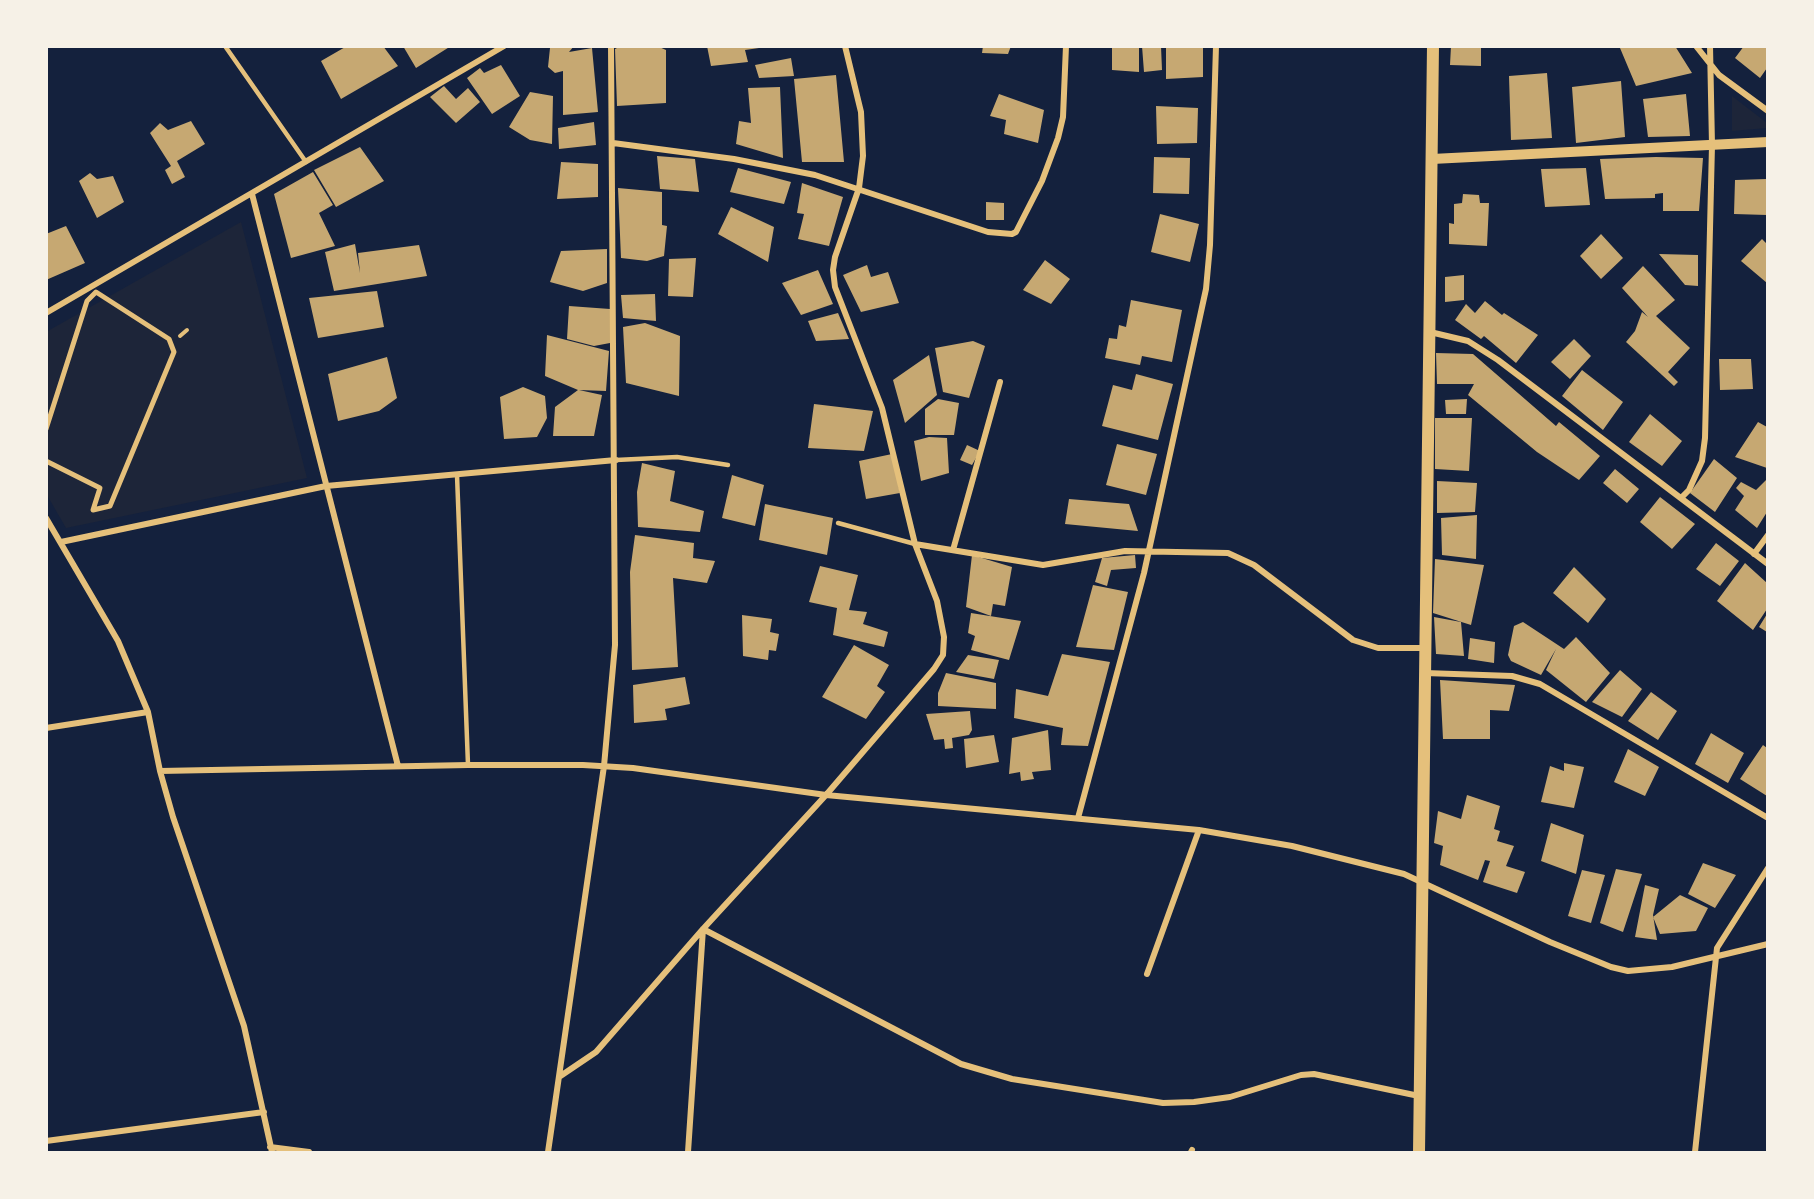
<!DOCTYPE html>
<html>
<head>
<meta charset="utf-8">
<style>
	body { margin:0 }
	#map { position:relative; width:1814px; height:1199px; overflow:hidden; background:#14213d; font-family:"Open Sans",sans-serif }
	canvas { display:block }
	.frame { position:absolute; inset:0; border:48px solid #f6f1e7; pointer-events:none }
</style>
</head>
<body>
<div id="map">
<canvas width="1814" height="1199"></canvas>
<div class="frame"></div>
</div>
<script>
const ctx = document.querySelector('canvas').getContext('2d');
ctx.lineJoin = 'round';
function fillPath(path, color) { ctx.fillStyle = color; ctx.fill(path, 'evenodd'); }
const shape = rows => new Path2D(rows.map(r => 'M' + r).join(''));
function trace(path, color, width, dash) { ctx.strokeStyle = color; ctx.lineWidth = width; ctx.lineCap = dash ? 'butt' : 'round'; ctx.setLineDash(dash || []); ctx.stroke(path); }
const green = shape([
	[1732,96,1767,123,1767,128,1732,131],
	[241,222,307,478,66,528,47,495,46,332]
]);
const building = shape([
	[347,46,383,46,398,66,341,99,321,61],
	[403,46,451,46,416,68],
	[552,46,574,46,569,52,592,48,598,112,563,115,563,71,555,73,548,67,550,48],
	[621,46,657,46,666,50,666,103,617,106,615,49],
	[707,46,759,46,759,48,745,50,748,62,711,66],
	[983,46,1011,46,1008,54,982,53],
	[1112,46,1139,46,1139,72,1112,70],
	[1142,46,1161,46,1162,70,1144,72],
	[1166,46,1203,46,1203,77,1166,79],
	[1451,46,1481,46,1481,66,1450,65],
	[1623,46,1675,46,1692,73,1636,86,1620,48],
	[1744,46,1767,46,1767,68,1760,78,1735,58],
	[791,58,794,76,759,78,755,65],
	[501,65,520,96,492,114,467,78,480,68,484,73],
	[1547,73,1552,138,1511,140,1509,76],
	[836,75,844,162,802,162,794,79],
	[1621,81,1625,137,1576,143,1572,87],
	[444,86,456,99,468,88,480,102,456,123,430,97],
	[780,87,783,158,736,144,739,121,751,123,748,88],
	[530,92,553,96,552,144,530,140,509,127],
	[999,94,1044,110,1038,143,1004,134,1006,120,990,116],
	[1686,94,1690,136,1648,137,1643,99],
	[1156,106,1198,108,1197,143,1157,144],
	[191,121,205,144,177,161,185,177,172,184,165,170,171,166,150,133,160,123,168,130],
	[594,122,596,145,559,149,558,128],
	[360,147,384,181,336,207,314,170],
	[657,156,695,159,699,192,660,189],
	[1154,157,1190,158,1189,194,1153,193],
	[1656,157,1703,158,1699,211,1663,211,1663,193,1655,194,1655,198,1605,199,1600,159],
	[561,162,598,164,598,197,557,199],
	[738,168,791,182,784,204,730,192],
	[1586,168,1590,205,1545,207,1541,169],
	[313,172,333,205,319,213,335,246,291,258,274,194],
	[90,173,97,179,113,176,124,202,97,218,79,181],
	[1767,179,1767,215,1734,214,1735,180],
	[802,183,843,197,829,246,798,239,804,214,797,213],
	[618,188,662,192,662,225,667,226,664,256,647,261,621,258],
	[1463,194,1479,195,1480,203,1489,203,1487,246,1449,244,1449,223,1454,224,1454,204,1462,203],
	[986,202,1004,203,1004,220,986,220],
	[731,207,774,227,768,262,718,234],
	[1160,214,1199,224,1190,262,1151,252],
	[66,226,85,263,46,280,46,234],
	[1601,234,1623,258,1601,279,1580,256],
	[1762,239,1767,244,1767,283,1741,261],
	[355,244,360,273,358,253,419,245,427,276,334,291,325,252],
	[607,249,607,283,583,291,550,282,561,251],
	[1659,254,1698,255,1698,286,1685,285],
	[696,258,693,297,668,296,669,259],
	[1045,260,1070,279,1051,304,1023,290],
	[867,265,871,277,888,272,899,303,861,312,843,275],
	[1643,266,1675,300,1656,316,1690,348,1668,372,1678,382,1674,386,1626,342,1635,331,1642,312,1648,317,1622,288],
	[818,270,833,304,801,315,782,283],
	[1464,275,1464,300,1445,302,1445,277],
	[377,291,384,327,318,338,309,298],
	[655,294,656,321,623,318,621,295],
	[1131,300,1182,310,1172,362,1142,356,1140,365,1105,358,1109,338,1117,339,1119,325,1126,327],
	[1485,301,1502,315,1504,313,1538,335,1516,363,1484,336,1481,339,1455,320,1466,304,1475,313],
	[569,306,610,309,610,343,594,346,567,339],
	[838,313,849,339,816,341,808,321],
	[645,323,680,336,679,396,626,383,623,327],
	[547,335,609,351,606,391,579,390,602,395,594,436,553,436,555,407,578,390,545,376],
	[1574,339,1591,356,1570,379,1551,362],
	[973,341,985,346,969,398,943,392,935,348],
	[1436,353,1473,354,1556,426,1559,422,1600,456,1579,480,1537,452,1468,395,1474,384,1437,384],
	[929,355,937,395,905,423,893,380],
	[387,357,397,398,379,411,338,421,328,374],
	[1719,359,1751,359,1753,389,1720,390],
	[1582,370,1623,402,1603,430,1562,396],
	[1136,374,1173,384,1158,440,1102,426,1113,385,1132,390],
	[523,387,545,396,547,418,537,437,504,439,500,397],
	[938,399,959,403,954,435,925,435,925,409],
	[1467,399,1466,414,1446,414,1445,400],
	[814,404,873,411,864,451,808,448],
	[1650,414,1682,441,1662,466,1629,442],
	[1435,418,1472,418,1469,471,1435,469],
	[1758,422,1767,427,1767,468,1735,457],
	[929,437,947,438,949,473,921,481,914,441],
	[1117,444,1157,454,1146,495,1106,485],
	[967,445,980,451,972,465,960,460],
	[892,454,900,493,866,499,859,461],
	[1714,459,1737,478,1715,512,1690,493],
	[642,463,675,471,670,501,704,511,700,532,638,527,637,492],
	[1615,469,1639,489,1627,503,1603,483],
	[732,475,764,485,755,526,722,518],
	[1767,479,1767,512,1757,528,1735,510,1744,496,1736,488,1741,482,1756,490],
	[1437,481,1477,483,1475,512,1437,513],
	[1660,497,1695,524,1672,549,1640,522],
	[1069,499,1129,504,1138,531,1065,524],
	[765,504,833,518,827,555,759,540],
	[1477,515,1476,559,1442,555,1441,518],
	[635,535,694,543,693,558,715,561,707,583,673,578,678,667,632,670,630,572],
	[1716,543,1739,561,1720,586,1696,569],
	[972,555,1012,567,1005,606,993,604,991,616,966,607],
	[1135,555,1136,568,1111,570,1107,586,1095,582,1102,558],
	[1435,559,1484,565,1471,625,1433,613],
	[1745,563,1767,583,1767,609,1753,630,1717,601],
	[820,566,858,575,849,610,867,612,863,624,888,632,884,647,833,635,837,608,809,602],
	[1574,567,1606,599,1588,623,1553,593],
	[1093,585,1128,592,1114,650,1076,647],
	[971,613,1021,621,1009,660,971,650,975,636,968,633],
	[1767,614,1767,632,1759,627],
	[742,615,772,619,770,632,779,634,776,651,769,650,768,660,743,656],
	[1434,617,1461,622,1464,656,1436,654],
	[1523,622,1564,649,1576,637,1610,673,1586,702,1546,670,1556,649,1541,675,1511,661,1508,655,1514,626],
	[1470,638,1495,642,1494,663,1468,659],
	[854,645,889,665,877,686,885,692,866,719,822,697],
	[1062,654,1110,662,1088,746,1061,745,1063,728,1014,718,1016,689,1048,696],
	[968,655,999,660,994,679,956,672],
	[1620,670,1642,689,1622,717,1592,702],
	[946,673,996,683,996,709,938,706,938,693],
	[685,677,690,704,665,709,667,720,634,723,633,685],
	[1440,680,1515,685,1509,711,1490,710,1490,739,1443,739],
	[1651,692,1677,711,1658,740,1628,721],
	[970,711,972,730,969,735,952,738,953,748,945,749,944,739,934,740,926,714],
	[1048,730,1051,770,1032,772,1034,779,1021,781,1020,772,1009,774,1012,738],
	[1711,733,1744,753,1728,783,1695,764],
	[994,735,999,762,966,768,964,739],
	[1763,745,1767,748,1767,796,1740,779],
	[1628,749,1659,767,1645,796,1614,782],
	[1564,763,1584,767,1574,808,1541,802,1550,766,1564,771],
	[1467,795,1500,806,1494,829,1500,831,1497,841,1514,846,1506,866,1525,872,1517,893,1483,882,1490,861,1485,860,1478,880,1440,865,1443,846,1434,843,1438,811,1461,819],
	[1551,823,1584,835,1576,874,1541,861],
	[1703,863,1736,875,1715,908,1688,894],
	[1616,869,1642,874,1623,932,1600,923],
	[1582,870,1605,875,1591,923,1568,916],
	[1645,885,1659,889,1653,915,1657,940,1635,937],
	[1680,895,1708,908,1696,931,1660,934,1653,917]
]);
const path = shape([
	[180,336,187,330]
]);
const service = shape([
	[225,46,306,162],
	[616,460,677,457,728,465],
	[457,475,468,765],
	[838,523,915,544]
]);
const pedestrian = shape([
	[46,429,87,301,96,292,169,339,174,352,110,506,93,510,100,488,46,461]
]);
const minor = shape([
	[1696,46,1719,75,1768,111],
	[613,143,734,159,815,175,988,232,1012,234,1016,232,1042,181,1058,138,1063,117,1066,46],
	[252,194,398,766],
	[46,313,504,46],
	[1430,332,1468,341,1498,360,1768,564],
	[1682,497,1689,490,1702,461,1705,438,1712,145,1710,46],
	[46,518,118,641,148,712,160,771,173,817,244,1026,272,1152],
	[61,542,326,486,616,460],
	[915,544,1043,565,1125,551,1228,553,1254,565,1353,640,1378,648,1425,648],
	[953,550,1000,382],
	[1754,554,1768,535],
	[1425,673,1512,676,1540,684,1768,818],
	[46,728,148,712],
	[160,771,468,765,583,765,633,768,826,795,1199,830,1292,846,1404,874,1550,942,1611,967,1628,971,1672,967,1768,944],
	[1078,818,1144,573,1206,289,1210,245,1216,46],
	[1147,974,1199,830],
	[559,1077,596,1052,703,929,826,795,934,669,943,655,944,637,937,601,915,544,882,408,835,287,833,270,835,257,859,188,863,156,861,112,845,46],
	[46,1141,264,1112],
	[270,1147,309,1152],
	[548,1152,604,766,615,645,611,46],
	[688,1152,703,929,961,1064,1012,1079,1163,1103,1194,1102,1230,1097,1301,1075,1314,1074,1419,1096],
	[1191,1152,1192,1150],
	[1695,1152,1717,948,1768,868]
]);
const tertiary = shape([
	[1432,159,1768,142]
]);
const secondary = shape([
	[1419,1152,1433,46]
]);
fillPath(green, '#1d2539');
fillPath(building, '#c6a872');
trace(path, '#e5c07b', 4);
trace(service, '#e5c07b', 4.5);
trace(pedestrian, '#e5c07b', 5);
trace(minor, '#e5c07b', 6);
trace(tertiary, '#e5c07b', 10);
trace(secondary, '#e5c07b', 12);
</script>
</body>
</html>
